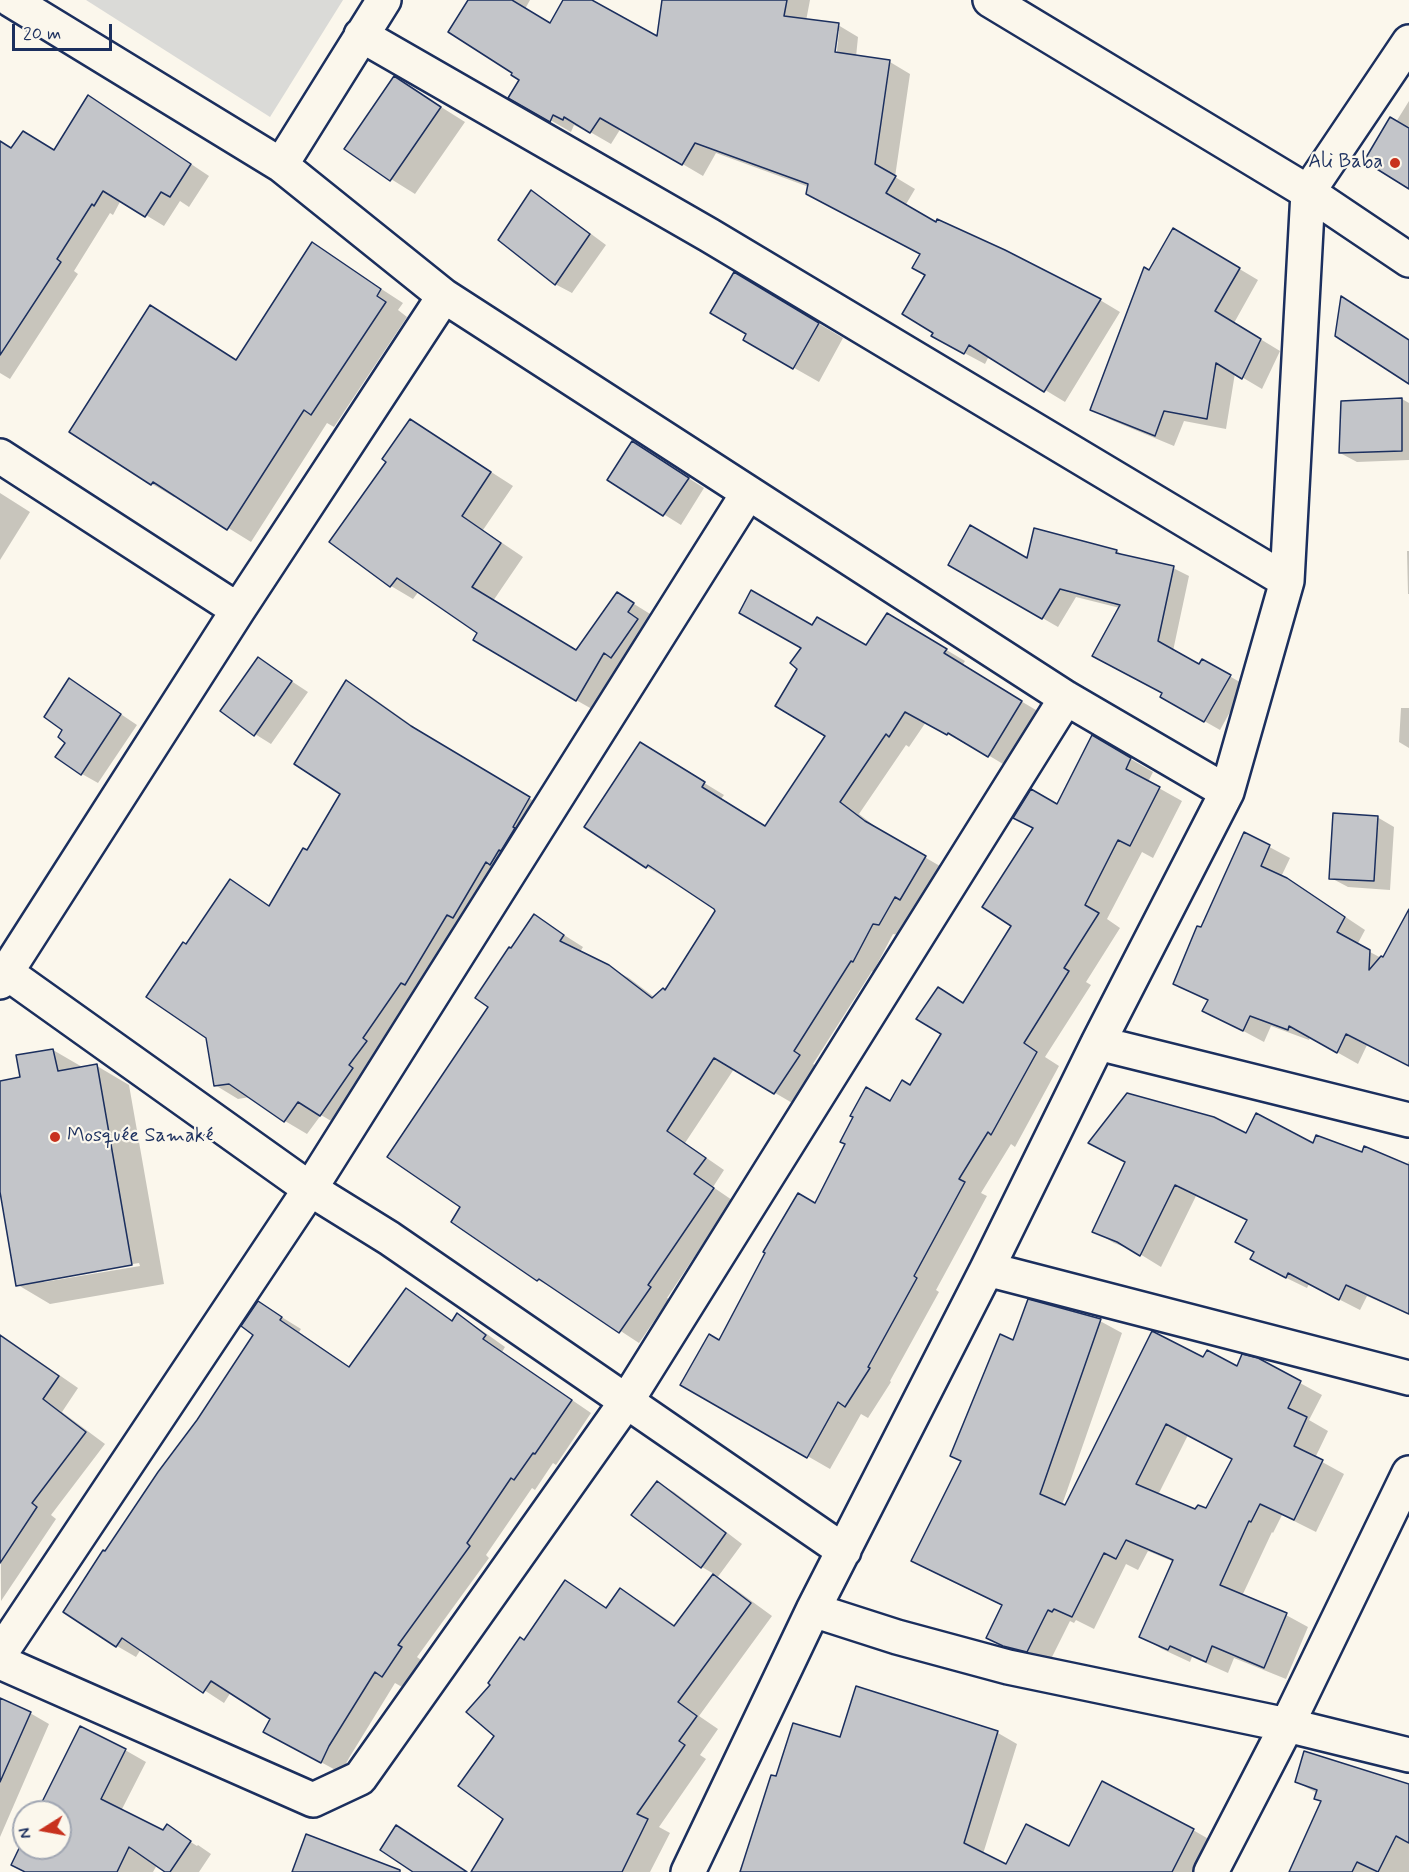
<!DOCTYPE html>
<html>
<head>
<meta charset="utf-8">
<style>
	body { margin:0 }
	#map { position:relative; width:1409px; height:1872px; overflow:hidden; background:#fbf7ec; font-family:Mynerve,sans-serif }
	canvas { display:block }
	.north { position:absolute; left:12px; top:1800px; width:60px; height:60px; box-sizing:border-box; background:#fbf7ec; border:2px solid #a1a7b3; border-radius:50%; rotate:259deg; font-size:16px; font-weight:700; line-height:24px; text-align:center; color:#1b2f5e }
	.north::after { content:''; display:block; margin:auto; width:21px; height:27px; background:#c8321e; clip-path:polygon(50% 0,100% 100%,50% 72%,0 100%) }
	.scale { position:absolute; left:12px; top:24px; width:100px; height:27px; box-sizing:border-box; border:3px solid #1b2f5e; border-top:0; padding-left:8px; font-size:18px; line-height:21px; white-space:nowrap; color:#1b2f5e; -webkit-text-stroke:4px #fbf7ec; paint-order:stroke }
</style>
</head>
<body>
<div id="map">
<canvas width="1409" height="1872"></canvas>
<div class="north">N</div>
<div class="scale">20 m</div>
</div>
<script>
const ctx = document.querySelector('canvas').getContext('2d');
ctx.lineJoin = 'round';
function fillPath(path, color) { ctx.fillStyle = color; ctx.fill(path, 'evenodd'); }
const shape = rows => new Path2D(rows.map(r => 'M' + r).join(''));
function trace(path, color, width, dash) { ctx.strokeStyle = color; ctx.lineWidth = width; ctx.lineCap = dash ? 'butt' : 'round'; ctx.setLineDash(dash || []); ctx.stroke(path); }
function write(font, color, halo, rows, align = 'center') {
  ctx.font = font + ' Mynerve,sans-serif'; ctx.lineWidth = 4.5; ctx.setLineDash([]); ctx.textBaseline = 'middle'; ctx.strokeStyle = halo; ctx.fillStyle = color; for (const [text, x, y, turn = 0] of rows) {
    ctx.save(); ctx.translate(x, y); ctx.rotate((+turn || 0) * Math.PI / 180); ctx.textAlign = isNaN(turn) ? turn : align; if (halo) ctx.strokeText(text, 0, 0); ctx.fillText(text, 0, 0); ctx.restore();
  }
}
const green = shape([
	[86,0,343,0,270,117]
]);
const shadow = shape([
	[470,0,530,0,525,9,551,25,564,0,589,0,658,38,664,0,810,0,806,21,838,25,858,37,856,57,890,62,910,74,895,177,915,189,905,206,936,224,1100,300,1120,312,1065,402,989,356,985,364,953,347,935,332,926,276,921,254,809,187,716,153,703,176,621,128,611,144,585,129,584,130,574,125,571,132,510,97,521,79],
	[836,31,839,31,836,60,833,60],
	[395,78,465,122,415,194,391,179],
	[1409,101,1409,187,1396,122],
	[107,108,209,176,189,207,180,201,164,226,121,200,113,215,110,213,74,271,78,274,10,379,0,373,0,142,12,150,54,152],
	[532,192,548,202,606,245,572,293,555,284],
	[1174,230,1258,280,1234,323,1280,351,1262,389,1235,373,1226,429,1184,421,1174,446,1111,420,1092,409,1150,272],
	[312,244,403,303,398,310,407,317,334,427,327,423,251,542,175,495,174,497,152,484,71,431,237,361],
	[759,288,843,338,819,382,745,340,748,333],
	[1402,399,1409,403,1409,460,1357,462,1340,453],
	[432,434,513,486,483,530,523,557,493,601,577,651,618,594,655,617,599,713,576,700,419,591,413,599,391,586],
	[649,453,704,488,681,525,609,480],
	[0,493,30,512,0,560],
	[1117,551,1127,558,1173,568,1189,576,1173,651,1200,667,1203,661,1245,685,1220,730,1162,697,1164,693,1120,608,1076,597,1058,627,950,565,1028,560],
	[1407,551,1409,551,1409,594,1408,594],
	[888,615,965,661,962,666,1041,713,1008,767,968,743,967,745,926,722,909,747,906,745,859,814,885,834,945,869,920,910,915,907,899,935,893,934,873,972,872,971,813,1064,818,1067,794,1104,734,1069,685,1143,724,1170,713,1187,732,1200,667,1298,669,1299,639,1343,558,1290,558,1291,538,1280,453,1222,462,1207,490,1006,512,950,534,916,583,947,580,952,629,978,654,997,672,982,716,911,715,908,668,876,666,878,647,867,660,756,724,795,721,799,766,828,828,736,799,668,803,648,813,627,867,647],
	[258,659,308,692,271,744,255,734],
	[70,680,137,725,98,783,82,774,64,730],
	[347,682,369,695,434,741,552,812,343,1128,321,1115,307,1134,285,1121,250,1097,238,1099,215,1085,208,1038,187,946,230,881,270,906,307,852,342,793],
	[1401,708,1409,708,1409,748,1399,742],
	[1093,737,1153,772,1148,782,1182,801,1153,858,1142,852,1107,919,1120,928,1086,982,1091,985,1045,1057,1059,1066,1015,1147,1011,1144,981,1193,987,1196,936,1290,939,1292,890,1381,891,1382,868,1418,861,1414,830,1469,682,1384,720,1342,890,1102,911,1087,964,1004,1013,925,1058,806],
	[1377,817,1394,827,1390,890,1348,887,1331,878],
	[1245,834,1290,858,1281,877,1308,892,1365,930,1357,945,1383,959,1409,925,1409,1066,1367,1045,1358,1064,1310,1037,1309,1040,1271,1026,1264,1042,1204,1010,1209,1001,1175,983],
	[53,1050,84,1068,97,1066,129,1085,164,1284,50,1304,18,1285,0,1184,0,1082,22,1078],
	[139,1263,140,1266,44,1282,44,1279],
	[1247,1135,1314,1145,1363,1154,1407,1165,1409,1161,1409,1315,1367,1296,1360,1310,1309,1284,1307,1288,1272,1271,1255,1252,1248,1221,1196,1196,1161,1267,1135,1251,1114,1243,1094,1231],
	[406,1290,426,1301,453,1321,457,1315,477,1327,505,1347,502,1352,591,1413,556,1465,553,1463,535,1490,532,1488,486,1555,489,1558,417,1657,421,1660,402,1687,395,1683,349,1758,341,1773,284,1742,272,1718,231,1692,224,1703,141,1649,136,1657,117,1646,105,1553,198,1421,255,1334,259,1303,301,1329,299,1332,351,1368],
	[1100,1321,1122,1333,1062,1505,1066,1507,1204,1359,1238,1368,1258,1360,1322,1395,1309,1420,1328,1431,1315,1458,1344,1474,1316,1532,1282,1515,1273,1533,1272,1532,1242,1596,1286,1615,1308,1627,1286,1679,1234,1658,1228,1673,1192,1657,1190,1662,1162,1649,1141,1636,1174,1562,1148,1551,1138,1570,1126,1564,1094,1629,1076,1620,1074,1623,1070,1621,1049,1663,1026,1658,988,1638,1003,1606,934,1573,913,1561,962,1461,1014,1342],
	[1188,1435,1233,1459,1207,1510,1196,1511,1158,1495],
	[0,1334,78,1388,62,1412,105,1444,51,1515,56,1519,1,1601],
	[658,1483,674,1492,742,1544,717,1578,735,1589,772,1616,699,1716,718,1729,700,1755,706,1759,659,1827,670,1833,650,1872,473,1872,505,1819,492,1685,566,1582,608,1608,620,1590,642,1602,676,1626,714,1574,702,1567],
	[857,1688,998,1733,1017,1744,983,1854,1007,1866,1069,1848,1193,1830,1212,1841,1196,1872,739,1872,742,1864,744,1865,777,1778,841,1739],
	[0,1700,30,1713,49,1724,0,1837],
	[125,1750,146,1762,121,1811,163,1832,167,1826,186,1837,186,1839,197,1846,198,1845,211,1854,199,1872,168,1872,157,1865,153,1872,27,1872,13,1864,24,1842,24,1848,60,1848,60,1812,39,1812],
	[1296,1782,1409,1788,1409,1872,1291,1872,1322,1802,1316,1798,1317,1793]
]);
const building = shape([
	[468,0,512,0,550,23,563,0,592,0,657,36,662,0,787,0,784,16,839,23,835,52,890,60,875,164,896,176,886,193,936,222,937,219,1005,250,1101,299,1044,392,969,345,964,354,931,336,933,333,902,314,925,275,912,268,920,254,806,194,808,184,695,143,682,165,600,118,590,133,564,117,563,120,553,115,550,122,508,98,519,80,511,75,512,73,448,32,468,0],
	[394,76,441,107,390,181,344,149,394,76],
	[88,95,191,164,170,197,161,192,145,217,103,191,94,206,92,204,57,259,61,262,0,355,0,141,11,148,23,131,54,150,88,95],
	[1390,117,1409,128,1409,189,1364,161,1390,117],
	[531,190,590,234,555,285,498,240,531,190],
	[1173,228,1240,268,1215,311,1261,339,1242,379,1216,363,1207,419,1164,411,1155,436,1090,410,1144,267,1149,270,1173,228],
	[312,242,381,289,377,296,386,302,311,415,304,410,227,530,153,482,151,485,69,432,150,305,236,360,312,242],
	[734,272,819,323,793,369,743,340,746,334,710,313,734,272],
	[1341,296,1409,340,1409,384,1335,336,1341,296],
	[1402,398,1402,451,1339,453,1341,401,1402,398],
	[410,419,491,472,462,516,501,543,472,587,576,650,617,592,634,603,628,612,638,619,611,658,604,653,576,701,473,640,477,633,397,578,390,587,329,542,386,462,382,459,410,419],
	[632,441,689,478,663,516,607,480,632,441],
	[970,525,1027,558,1034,528,1117,550,1116,553,1174,566,1158,641,1199,664,1202,659,1231,675,1204,722,1160,697,1162,693,1092,656,1120,605,1060,589,1042,619,948,565,970,525],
	[751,590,812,625,817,617,866,645,887,613,947,649,944,653,1022,701,988,757,948,733,947,735,905,712,889,737,886,734,840,802,865,821,926,856,900,900,895,897,879,925,873,924,853,962,851,961,794,1051,800,1055,774,1094,714,1058,667,1131,706,1158,694,1174,714,1188,648,1285,651,1287,619,1333,539,1279,537,1281,451,1222,460,1207,387,1157,488,1007,475,998,509,947,511,948,534,914,564,935,560,941,609,965,652,998,663,988,665,990,715,911,714,909,648,865,646,868,584,827,640,742,705,782,702,787,765,826,825,736,775,706,797,669,790,663,801,648,739,613,751,590],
	[258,657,292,681,254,736,220,711,258,657],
	[69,678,121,714,81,775,55,757,65,743,58,737,62,730,44,717,69,678],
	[346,680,411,726,530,797,513,827,515,828,501,851,499,850,490,865,486,862,453,918,447,915,405,985,401,983,363,1038,367,1041,349,1065,353,1068,320,1116,298,1102,284,1122,229,1084,214,1086,206,1038,146,997,183,942,186,944,230,879,269,906,303,848,307,850,340,794,294,764,346,680],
	[1092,735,1131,758,1126,769,1160,787,1130,846,1118,840,1085,905,1099,913,1064,968,1069,971,1024,1043,1037,1052,991,1135,988,1132,959,1179,965,1182,914,1276,917,1278,868,1367,870,1368,845,1407,838,1402,807,1458,680,1385,709,1334,719,1340,765,1253,763,1252,798,1193,815,1203,845,1144,840,1142,853,1117,850,1116,866,1087,890,1101,902,1080,910,1085,941,1034,916,1019,938,987,963,1003,1011,926,982,907,1033,828,1013,818,1031,789,1057,804,1092,735],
	[1333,813,1378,816,1374,881,1329,879,1333,813],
	[1244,832,1270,845,1261,866,1287,878,1345,917,1337,932,1370,950,1369,970,1381,956,1383,957,1409,909,1409,1066,1346,1034,1337,1053,1289,1026,1288,1030,1250,1016,1243,1031,1202,1011,1208,1000,1173,984,1197,926,1201,927,1244,832],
	[53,1049,58,1071,97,1064,132,1265,16,1286,0,1192,0,1081,20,1077,16,1055,53,1049],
	[1127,1093,1214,1117,1246,1133,1256,1113,1313,1143,1316,1135,1362,1152,1364,1146,1409,1165,1409,1314,1346,1285,1339,1300,1288,1273,1286,1278,1250,1259,1254,1252,1235,1242,1247,1220,1175,1185,1140,1256,1117,1242,1092,1232,1125,1162,1088,1143,1127,1093],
	[406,1288,452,1321,457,1313,486,1335,483,1339,572,1400,535,1454,533,1453,514,1480,511,1478,467,1543,470,1546,398,1645,402,1647,382,1677,375,1672,329,1746,321,1763,263,1732,270,1719,211,1681,203,1693,122,1638,116,1647,63,1612,103,1550,105,1551,158,1472,197,1420,253,1335,241,1326,258,1301,282,1317,280,1320,349,1367,406,1288],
	[1028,1299,1101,1319,1040,1494,1065,1505,1152,1331,1203,1357,1207,1350,1237,1366,1242,1354,1258,1358,1301,1381,1288,1408,1307,1417,1294,1446,1323,1460,1294,1520,1260,1504,1251,1522,1249,1521,1220,1585,1287,1613,1264,1668,1212,1646,1206,1662,1170,1646,1168,1650,1139,1637,1173,1560,1126,1540,1116,1559,1104,1553,1072,1617,1054,1609,1052,1612,1048,1610,1027,1652,1003,1646,986,1638,1002,1605,911,1561,961,1461,950,1456,1000,1334,1013,1340,1028,1299],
	[1166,1424,1232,1459,1206,1508,1198,1505,1195,1509,1136,1484,1166,1424],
	[0,1335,59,1376,43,1399,86,1432,32,1503,37,1507,0,1563,0,1335],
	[657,1481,726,1533,701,1568,631,1515,657,1481],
	[713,1574,751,1603,678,1702,697,1716,679,1741,685,1745,637,1814,648,1819,622,1872,471,1872,503,1819,458,1786,494,1736,466,1712,490,1685,488,1683,520,1637,524,1640,565,1580,606,1608,620,1588,674,1626,713,1574],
	[856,1686,998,1731,964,1843,1006,1864,1026,1824,1069,1846,1102,1781,1194,1829,1172,1872,740,1872,771,1775,776,1776,793,1723,840,1737,856,1686],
	[0,1698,31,1712,0,1782,0,1698],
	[80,1726,126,1749,101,1799,163,1830,167,1824,191,1841,170,1872,165,1872,129,1847,117,1872,25,1872,11,1865,24,1838,24,1848,60,1848,60,1812,37,1812,80,1726],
	[1304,1751,1409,1784,1409,1843,1396,1836,1378,1872,1357,1862,1352,1872,1289,1872,1321,1801,1314,1799,1317,1790,1295,1782,1304,1751],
	[396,1825,467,1872,413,1872,380,1850,396,1825],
	[306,1834,400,1870,400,1872,292,1872,306,1834]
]);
const minor = shape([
	[11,0,281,165,444,296,1066,698,1227,792],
	[990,0,1308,192,1409,260],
	[361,35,709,235,1287,581],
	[281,165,384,0],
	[0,456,238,610],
	[0,968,310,1189,389,1238,844,1551],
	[0,982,238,610,444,296],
	[1098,1043,1409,1120],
	[987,1269,1409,1378],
	[813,1610,897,1637,1008,1667,1287,1725,1409,1755],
	[0,1654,310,1189,748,493],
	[0,1662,313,1800,360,1778,626,1402,1066,698],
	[688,1872,813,1610,987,1269,1098,1043,1227,792,1287,581,1308,192,1409,42],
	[1211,1872,1287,1725,1409,1473]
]);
const markers = [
	[1395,163,6,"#c8321e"],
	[55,1137,6,"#c8321e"]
];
const poiNames = [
	["Ali Baba",1383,163],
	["Mosquée Samaké",67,1137,"left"]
];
fillPath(green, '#dadad7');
fillPath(shadow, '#0003');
fillPath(building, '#c3c5c9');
trace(building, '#1b2f5e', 1.5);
trace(minor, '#1b2f5e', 38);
trace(minor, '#fbf7ec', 33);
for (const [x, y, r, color] of markers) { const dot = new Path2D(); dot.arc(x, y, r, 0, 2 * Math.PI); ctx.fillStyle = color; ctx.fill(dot); trace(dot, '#fbf7ec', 2); }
write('20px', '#1b2f5e', '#fbf7ec', poiNames, 'right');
</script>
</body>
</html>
